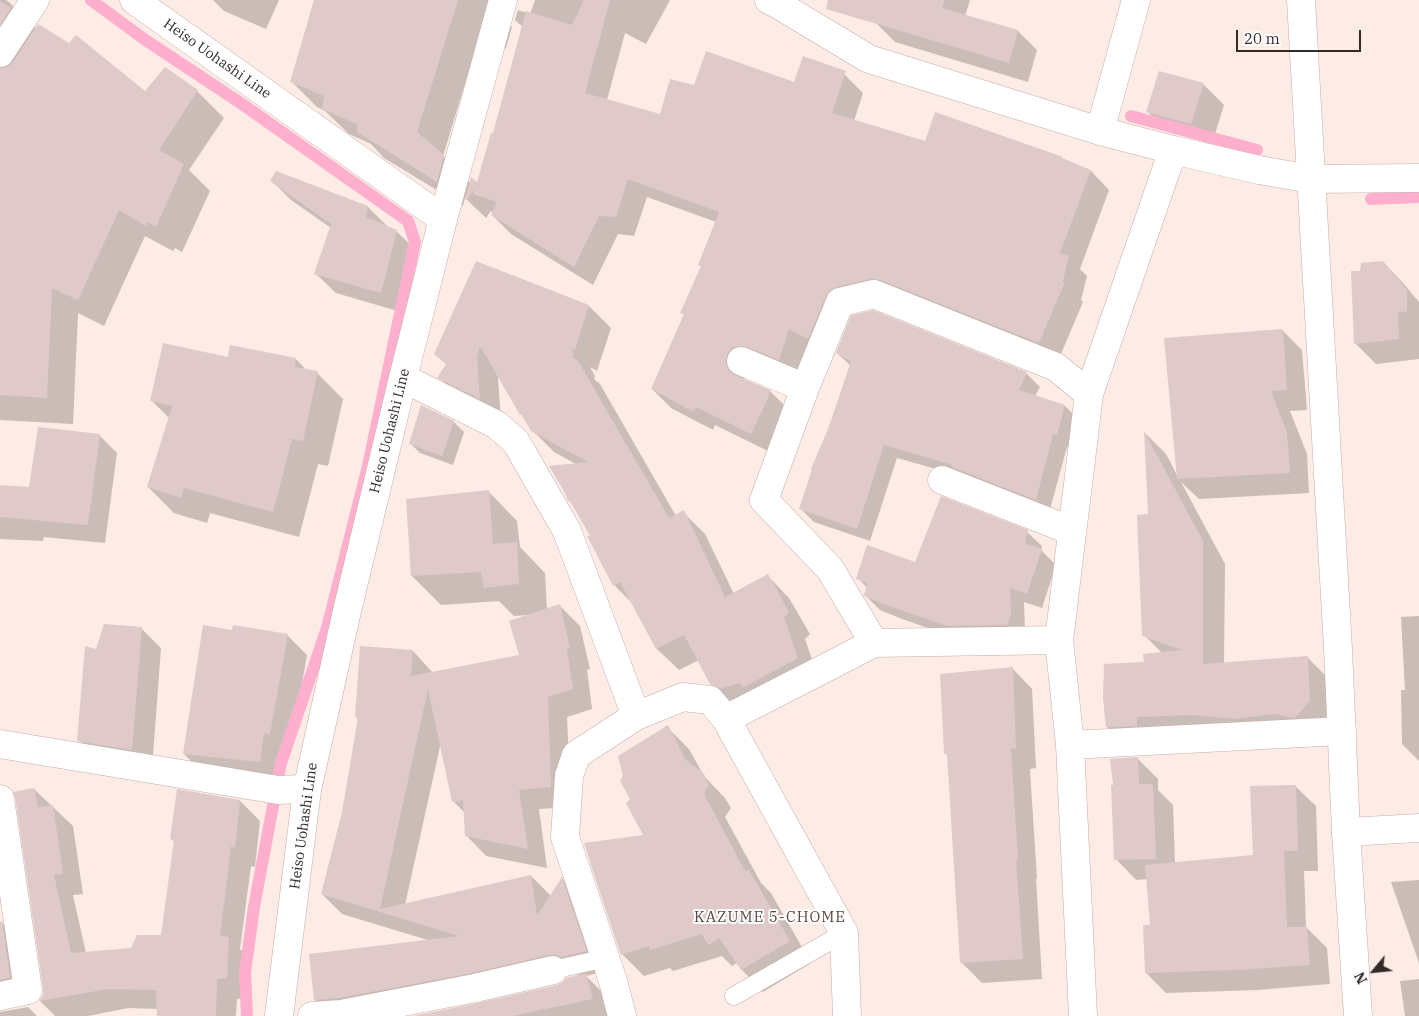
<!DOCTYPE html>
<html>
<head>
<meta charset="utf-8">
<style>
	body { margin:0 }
	#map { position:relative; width:1419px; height:1016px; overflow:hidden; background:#fdebe5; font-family:"IBM Plex Serif",serif }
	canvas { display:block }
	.north { position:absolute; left:1349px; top:946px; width:50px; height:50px; -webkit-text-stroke:4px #fdfdfd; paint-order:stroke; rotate:242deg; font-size:14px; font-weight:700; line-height:20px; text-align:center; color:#332b28 }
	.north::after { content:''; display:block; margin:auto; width:18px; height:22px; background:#332b28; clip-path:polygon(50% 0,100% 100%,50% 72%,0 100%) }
	.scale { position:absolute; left:1236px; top:30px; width:125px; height:22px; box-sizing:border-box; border:2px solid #332b28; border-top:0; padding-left:6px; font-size:15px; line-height:18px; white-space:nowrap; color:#332b28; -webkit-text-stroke:4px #fdfdfd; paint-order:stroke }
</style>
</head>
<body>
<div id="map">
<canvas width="1419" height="1016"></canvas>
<div class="north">N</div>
<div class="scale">20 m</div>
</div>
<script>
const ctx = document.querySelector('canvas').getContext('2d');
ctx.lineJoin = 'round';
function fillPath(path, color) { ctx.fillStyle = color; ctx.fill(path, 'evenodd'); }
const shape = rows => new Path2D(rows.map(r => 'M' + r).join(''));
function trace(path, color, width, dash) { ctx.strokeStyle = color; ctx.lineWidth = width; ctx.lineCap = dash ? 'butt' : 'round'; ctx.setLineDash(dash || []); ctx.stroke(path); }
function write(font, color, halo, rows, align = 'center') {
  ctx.font = font + ' "IBM Plex Serif",serif'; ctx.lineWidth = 4; ctx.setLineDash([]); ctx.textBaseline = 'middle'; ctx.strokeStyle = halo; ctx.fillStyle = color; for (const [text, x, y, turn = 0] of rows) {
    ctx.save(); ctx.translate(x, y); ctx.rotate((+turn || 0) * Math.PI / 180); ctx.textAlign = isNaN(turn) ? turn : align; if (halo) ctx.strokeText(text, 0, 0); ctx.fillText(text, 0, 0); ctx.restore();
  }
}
const shadow = shape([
	[0,0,6,0,9,2,36,29,145,92,165,69,197,91,224,118,189,170,210,191,182,252,175,248,173,251,145,236,104,326,78,313,73,424,0,420],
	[213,0,279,0,266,29,224,11],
	[316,0,494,0,491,6,512,27,506,48,475,51,443,156,470,183,477,184,494,135,523,27,515,20,518,10,530,14,535,0,670,0,646,44,625,33,607,100,661,116,694,87,795,83,844,74,863,93,854,121,926,143,1064,160,1091,171,1109,190,1080,269,1087,276,1081,300,1083,302,1058,361,900,298,856,305,798,378,745,374,744,381,770,391,789,410,770,452,715,425,713,430,671,408,652,389,685,315,682,312,702,267,716,222,647,197,634,236,618,234,593,285,511,234,492,215,493,213,491,211,486,218,465,198,463,206,384,158,371,144,349,134,325,111,317,107,291,81],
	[878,0,970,0,965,16,1018,31,1037,50,1028,82,895,42,876,23],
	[1203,84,1224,105,1212,144,1168,132,1147,111],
	[272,181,368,207,388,227,396,231,416,250,401,312,336,293,316,274,331,228,291,200],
	[477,262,589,306,611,328,597,371,590,367,595,376,594,379,600,384,676,516,683,512,705,534,734,594,768,576,789,598,810,634,805,639,819,680,733,706,711,684,699,660,679,670,657,649,634,605,614,585,592,537,572,504,569,500,576,464,554,452,532,430,499,376,498,380,501,420,461,399,439,377,447,365,436,354],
	[1383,262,1403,283,1419,302,1419,359,1376,364,1356,344],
	[1282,330,1302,350,1307,410,1290,411,1307,454,1309,493,1199,499,1181,482,1225,564,1224,664,1307,657,1329,679,1331,723,1129,749,1107,727,1145,663,1162,653,1144,635,1149,515,1146,434,1166,454,1178,477],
	[837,353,1026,373,1040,387,1035,396,1065,406,1078,419,1070,448,1067,447,1049,513,964,477,897,458,870,541,814,522,801,509,851,366],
	[228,359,296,359,307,371,317,373,343,399,328,466,318,464,299,537,210,513,207,523,174,513,148,487,170,419,152,401],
	[454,422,464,432,453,465,420,453,410,443],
	[99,435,117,453,105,543,44,537,43,541,0,539,0,486,30,489],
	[488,491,517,521,520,547,545,573,547,610,560,606,580,626,590,669,587,670,592,709,567,717,571,807,539,809,547,868,486,856,466,835,465,813,454,802,441,742,405,905,531,876,551,896,562,879,582,898,606,971,586,976,616,1006,619,1016,419,1016,557,986,582,975,570,974,332,1016,315,1000,431,941,342,914,322,894,344,813,359,719,356,717,413,651,433,673,520,656,528,615,514,616,499,601,441,605,412,576],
	[1027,532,1042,546,1041,550,1056,565,1042,608,1024,602,1025,629,963,640,902,619,880,610,866,596,867,588,858,578,916,564],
	[1419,616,1419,761,1402,744,1401,690,1405,690,1401,617],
	[141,628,161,648,152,769,99,761,79,740,97,650],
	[233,632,287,635,307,655,290,753,284,753,280,781,204,774,184,754],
	[1012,668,1032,689,1036,768,1030,769,1037,879,1036,879,1042,979,982,983,962,963,949,757,945,753],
	[667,727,689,749,704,776,725,798,731,808,725,817,761,883,771,893,811,963,763,992,742,970,737,963,732,966,722,956,673,971,670,968,644,976,622,954],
	[1137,758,1158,779,1158,790,1173,805,1175,863,1254,856,1295,786,1316,806,1318,871,1304,871,1306,927,1327,948,1330,984,1257,990,1166,993,1146,973,1151,926,1148,879,1136,880,1116,859],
	[34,789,73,826,83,894,73,895,86,953,132,949,162,937,175,843,171,838,240,801,260,821,255,867,251,866,240,949,249,958,247,998,237,999,236,1016,158,1016,158,1009,129,1008,88,1016,55,1016,40,1001,44,995],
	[1419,880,1419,963,1391,882],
	[0,923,2,923,17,938,25,993,0,1007],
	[1419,979,1419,1016,1405,1016,1400,981],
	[28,1007,37,1016,0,1016,0,1012]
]);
const stream = shape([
	[91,0,144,39,242,104,408,221,415,242,368,466,327,628,281,763,254,907,245,973,247,1016],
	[1131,116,1257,150],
	[1371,199,1419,197]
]);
const building = shape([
	[314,0,458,0,417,132,444,155,437,182,357,132,357,124,322,109,324,96,290,82],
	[584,0,610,0,585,93,660,114,670,79,694,85,706,51,794,82,803,56,846,71,832,113,925,141,935,112,1063,157,1062,158,1091,170,1060,253,1069,256,1063,281,1065,282,1039,343,880,280,870,279,836,287,830,290,826,296,808,339,789,329,779,360,747,347,740,346,732,348,727,354,726,362,729,371,735,375,770,390,768,398,751,434,696,407,694,412,651,389,684,314,680,313,701,266,698,265,719,212,628,179,616,217,599,216,574,267,491,215,497,202,473,194,474,189,467,200,465,199,471,177,477,182,491,133,493,133,526,11,572,25],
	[828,0,945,0,942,8,1018,30,1009,63,826,9],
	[0,1,11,8,0,25],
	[38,24,69,43,76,35,145,91,165,67,198,90,159,150,184,164,156,227,148,222,146,226,119,210,78,300,52,288,47,398,0,395,0,68,7,67,13,62],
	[1159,71,1204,83,1191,124,1146,112],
	[276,171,368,206,366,217,397,230,381,293,314,274,331,224,270,181],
	[476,261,589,305,575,350,570,347,574,354,573,357,578,361,669,518,684,510,725,597,768,574,789,612,784,617,798,658,744,687,739,683,720,689,710,684,684,635,656,649,620,582,613,586,587,536,590,536,570,501,568,501,565,493,549,466,588,462,531,431,521,414,520,415,480,346,477,357,480,399,437,378,446,364,434,354],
	[1383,261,1407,290,1407,311,1398,313,1399,339,1354,344,1351,271,1360,271,1361,263],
	[873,310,1027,372,1019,390,1065,405,1057,435,1053,434,1036,500,952,467,953,465,884,445,857,529,799,509,812,469,811,469,828,429,851,361,836,353,851,315],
	[1283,329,1287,390,1271,391,1287,433,1290,473,1177,479,1164,338],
	[163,343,228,357,230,345,296,358,295,367,318,371,303,441,292,439,273,512,184,488,181,498,147,487,172,406,150,401],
	[421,405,454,421,442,456,409,444],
	[38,427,100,434,88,525,0,517,0,485,29,487],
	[1144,431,1203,541,1203,664,1308,656,1310,701,1295,718,1275,714,1233,719,1192,715,1137,717,1137,726,1106,727,1103,698,1104,664,1144,662,1143,654,1182,650,1142,636,1137,515,1148,514],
	[489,490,493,544,517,542,519,584,484,588,481,572,411,576,406,499],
	[941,496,1028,530,1025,543,1042,549,1027,594,1010,588,1011,614,1007,625,947,626,886,605,864,596,867,583,856,579,867,545,915,562],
	[560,604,570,648,567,650,573,689,548,697,551,787,519,790,528,849,465,836,463,800,452,802,428,689,380,909,531,875,537,916,562,877,587,951,561,957,557,955,549,955,472,973,339,998,314,1000,309,954,459,936,321,894,342,812,358,717,355,717,360,646,413,650,411,676,519,655,509,621],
	[104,624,142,627,132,750,77,741,85,646,96,649],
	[203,625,232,630,233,625,288,634,270,734,264,733,260,762,183,754],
	[1013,667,1016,748,1011,749,1018,859,1016,860,1023,959,960,963,947,754,944,754,940,674],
	[668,725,685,759,704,774,709,785,704,794,745,871,749,870,790,941,741,970,719,938,709,945,701,934,650,950,649,946,621,955,590,862,591,862,590,861,584,843,643,835,626,803,630,799,620,781,623,776,618,756],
	[1138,757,1139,784,1153,784,1156,859,1114,860,1111,785,1113,785,1110,759],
	[1296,785,1298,851,1284,851,1287,927,1307,927,1310,965,1236,970,1145,973,1143,925,1150,925,1145,865,1253,855,1250,786],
	[34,788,38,807,53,805,63,874,54,875,71,953,131,948,137,935,161,935,174,840,170,839,177,789,240,800,235,848,231,846,220,936,229,937,227,978,217,979,216,1016,157,1016,156,990,108,989,39,1001,43,995,43,988,15,797,13,792],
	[2,921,10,978,0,980,0,922],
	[586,973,593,999,512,1016,413,1016,478,1003,557,985,563,982,566,978]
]);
const lane = shape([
	[553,970,606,958],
	[734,996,844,933]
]);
const street = shape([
	[769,0,779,5,869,59,1100,131,1173,150,1259,170,1311,179,1419,178],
	[0,53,35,0],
	[1100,131,1136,0],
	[443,219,503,0],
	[741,361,805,388,764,500,830,569,874,643],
	[403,378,497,425,516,442,567,531,636,716],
	[805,388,840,302,874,294,1056,367,1089,394],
	[942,480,1072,531],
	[0,744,278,790,302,789,307,790],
	[1070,745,1342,731],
	[0,799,28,990,0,996],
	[1346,832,1419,828],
	[312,1016,341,1014,475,988,553,970],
	[622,1016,613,981,565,837,569,776,576,755,636,716,683,697,710,700,726,719],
	[847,1016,844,933,726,719,874,643,1059,640],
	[1083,1016,1070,745,1059,640,1089,394,1173,150]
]);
const secondary = shape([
	[134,0,443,219,403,378,347,611,307,790,279,1016],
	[1301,0,1338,649,1346,832,1358,1016]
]);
const streetNames = [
	["Heiso Uohashi Line",217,59,35],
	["Heiso Uohashi Line",390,431,-76],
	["Heiso Uohashi Line",304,826,-82]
];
const neighbourhoodNames = [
	["KAZUME 5-CHOME",770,918]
];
fillPath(shadow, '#0003');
trace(stream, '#fdafcd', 12);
fillPath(building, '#e0c9c9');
trace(lane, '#c3aea7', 19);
trace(street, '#c3aea7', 29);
trace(secondary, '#c3aea7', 29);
trace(lane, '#fff', 18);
trace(street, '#fff', 28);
trace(secondary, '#fff', 28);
write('14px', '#332b28', '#fdfdfd', streetNames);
ctx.letterSpacing = '1px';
write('15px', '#5b4943', '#fdfdfd', neighbourhoodNames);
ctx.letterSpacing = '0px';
</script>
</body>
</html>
